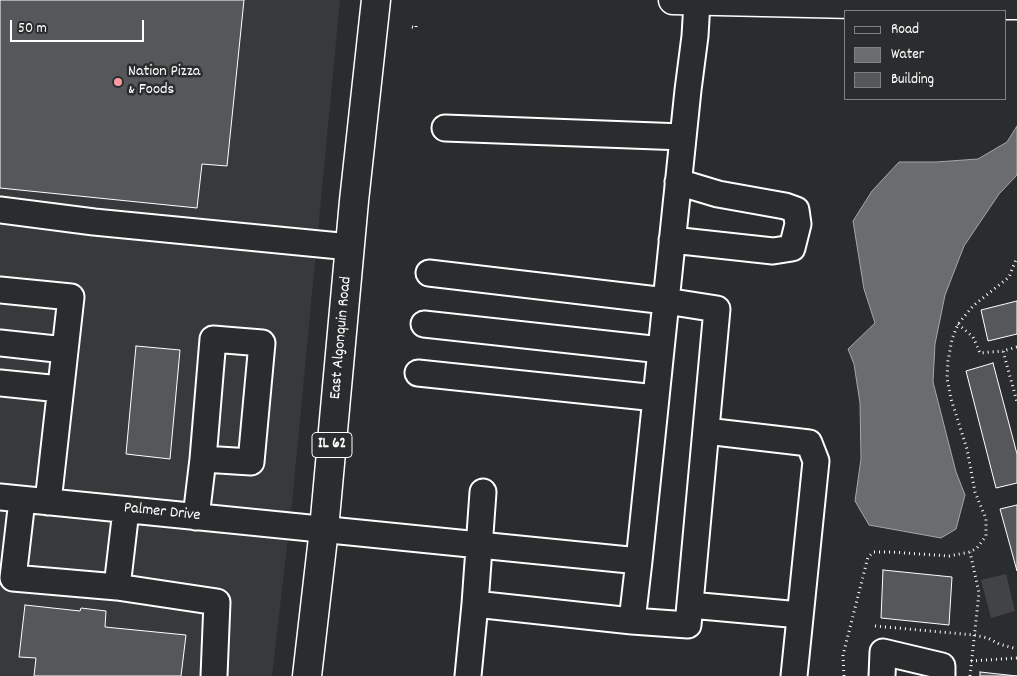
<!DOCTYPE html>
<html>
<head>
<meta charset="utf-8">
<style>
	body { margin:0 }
	#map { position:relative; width:1017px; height:676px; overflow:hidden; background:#2a2d2e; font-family:Dekko,sans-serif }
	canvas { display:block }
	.legend { position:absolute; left:844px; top:10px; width:162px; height:90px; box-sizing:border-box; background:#2a2d2e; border:1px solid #7f8182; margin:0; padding:6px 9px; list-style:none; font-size:15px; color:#fff }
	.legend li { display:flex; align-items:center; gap:10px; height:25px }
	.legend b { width:25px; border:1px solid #7f8182 }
	.scale { position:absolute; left:10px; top:20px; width:134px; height:22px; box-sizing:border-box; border:2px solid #fff; border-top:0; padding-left:6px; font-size:15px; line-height:18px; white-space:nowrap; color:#fff; -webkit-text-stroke:4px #2a2d2e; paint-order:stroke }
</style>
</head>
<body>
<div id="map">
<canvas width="1017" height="676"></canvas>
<ul class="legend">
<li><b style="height:6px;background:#2a2d2e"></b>Road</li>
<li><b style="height:14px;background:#6a6c6d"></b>Water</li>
<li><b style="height:14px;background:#555758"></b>Building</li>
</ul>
<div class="scale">50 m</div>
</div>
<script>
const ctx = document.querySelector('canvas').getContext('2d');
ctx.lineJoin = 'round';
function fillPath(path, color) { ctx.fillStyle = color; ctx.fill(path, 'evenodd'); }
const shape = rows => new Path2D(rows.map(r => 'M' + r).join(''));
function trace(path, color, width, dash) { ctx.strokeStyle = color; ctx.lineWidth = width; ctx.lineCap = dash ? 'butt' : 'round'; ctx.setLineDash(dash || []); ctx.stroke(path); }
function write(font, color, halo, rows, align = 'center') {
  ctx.font = font + ' Dekko,sans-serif'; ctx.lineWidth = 5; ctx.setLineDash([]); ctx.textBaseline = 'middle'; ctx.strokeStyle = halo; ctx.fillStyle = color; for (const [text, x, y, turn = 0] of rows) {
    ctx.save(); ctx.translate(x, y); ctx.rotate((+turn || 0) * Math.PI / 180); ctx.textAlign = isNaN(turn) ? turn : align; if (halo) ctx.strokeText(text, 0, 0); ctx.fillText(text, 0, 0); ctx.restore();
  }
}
const built = shape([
	[0,0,340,0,292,503,272,676,0,676]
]);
const green = shape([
	[1006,574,1015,611,991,618,981,580]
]);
const water = shape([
	[1017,126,1017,175,999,194,964,246,945,295,935,344,933,382,956,472,965,495,956,529,941,538,869,525,855,501,861,459,860,403,854,364,848,349,875,323,864,289,853,221,872,191,899,162,936,162,978,159,1007,142,1017,126]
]);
const building = shape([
	[0,0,244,0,227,166,202,164,197,208,0,188,0,0],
	[1017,301,1017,334,988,341,981,310,1017,301],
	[136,346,180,350,170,459,126,454,136,346],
	[993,363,1017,454,1017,483,996,488,966,371,993,363],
	[1017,505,1017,571,1000,509,1017,505],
	[883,570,952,577,949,625,881,618,883,570],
	[25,605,80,611,81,608,106,611,105,627,186,635,181,676,34,676,36,658,19,657,25,605],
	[980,672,1017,676,980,676,980,672]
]);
const path = shape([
	[412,27,416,28,416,23],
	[958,324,973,337,980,353,1003,351],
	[1017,347,1003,351,1017,402],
	[875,626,974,635,988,638,999,644,1017,649],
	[971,661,1017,658],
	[844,676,843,655,868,557,874,552,891,552,949,556,970,552,977,548,986,536,986,519,975,492,967,449,951,399,947,378,948,361,952,339,958,324,973,306,1009,277,1017,257],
	[970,676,979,593,970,552]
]);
const minor = shape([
	[445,128,683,137],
	[0,210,94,222,350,247],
	[672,240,773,251,792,248,798,224,796,210,785,206,718,194,678,182],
	[429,273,666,301,717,309,688,625,632,621],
	[0,290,71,297,48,502],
	[424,324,661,350],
	[0,343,65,350],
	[418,373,656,398],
	[0,383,60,389],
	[706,431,809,443,816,461,794,676],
	[483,492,475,604,632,621,639,561],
	[0,497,639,561,688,90,695,36,697,2],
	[22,500,13,578,117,587],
	[126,510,117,587,217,602,214,676],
	[196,517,203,459,251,462,262,343,213,339,203,459],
	[690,605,800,615],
	[468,676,475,604],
	[882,676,883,652,942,666,942,676]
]);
const major = shape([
	[673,0,898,5,1017,5],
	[307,676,324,529,354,201,376,0]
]);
const markers = [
	[118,82,5,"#ff9aa2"]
];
const shields = [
	[332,445,40]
];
const shieldNames = [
	["IL 62",332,445]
];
const poiNames = [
	["Nation Pizza",128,73],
	["& Foods",128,91]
];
const streetNames = [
	["East Algonquin Road",342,338,-85],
	["Palmer Drive",162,513,6]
];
fillPath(built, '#373a3b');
fillPath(green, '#414445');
fillPath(water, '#6a6c6d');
trace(water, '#a6a7a7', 1);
fillPath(building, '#555758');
trace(building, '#fff', 1);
trace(minor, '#fff', 29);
trace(major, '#fff', 31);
trace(path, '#fff', 3, [1, 4]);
trace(minor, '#2a2d2e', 25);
trace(major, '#2a2d2e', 28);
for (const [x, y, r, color] of markers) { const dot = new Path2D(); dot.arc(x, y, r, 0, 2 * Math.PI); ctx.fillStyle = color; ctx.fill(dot); trace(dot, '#2a2d2e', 2); }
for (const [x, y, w] of shields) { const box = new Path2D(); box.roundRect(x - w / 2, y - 12.5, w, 25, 4); ctx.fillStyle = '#2a2d2e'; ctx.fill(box); trace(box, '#fff', 1); }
write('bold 15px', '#fff', null, shieldNames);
write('16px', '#fff', '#2a2d2e', poiNames, 'left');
write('16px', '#fff', '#2a2d2e', streetNames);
</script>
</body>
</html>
